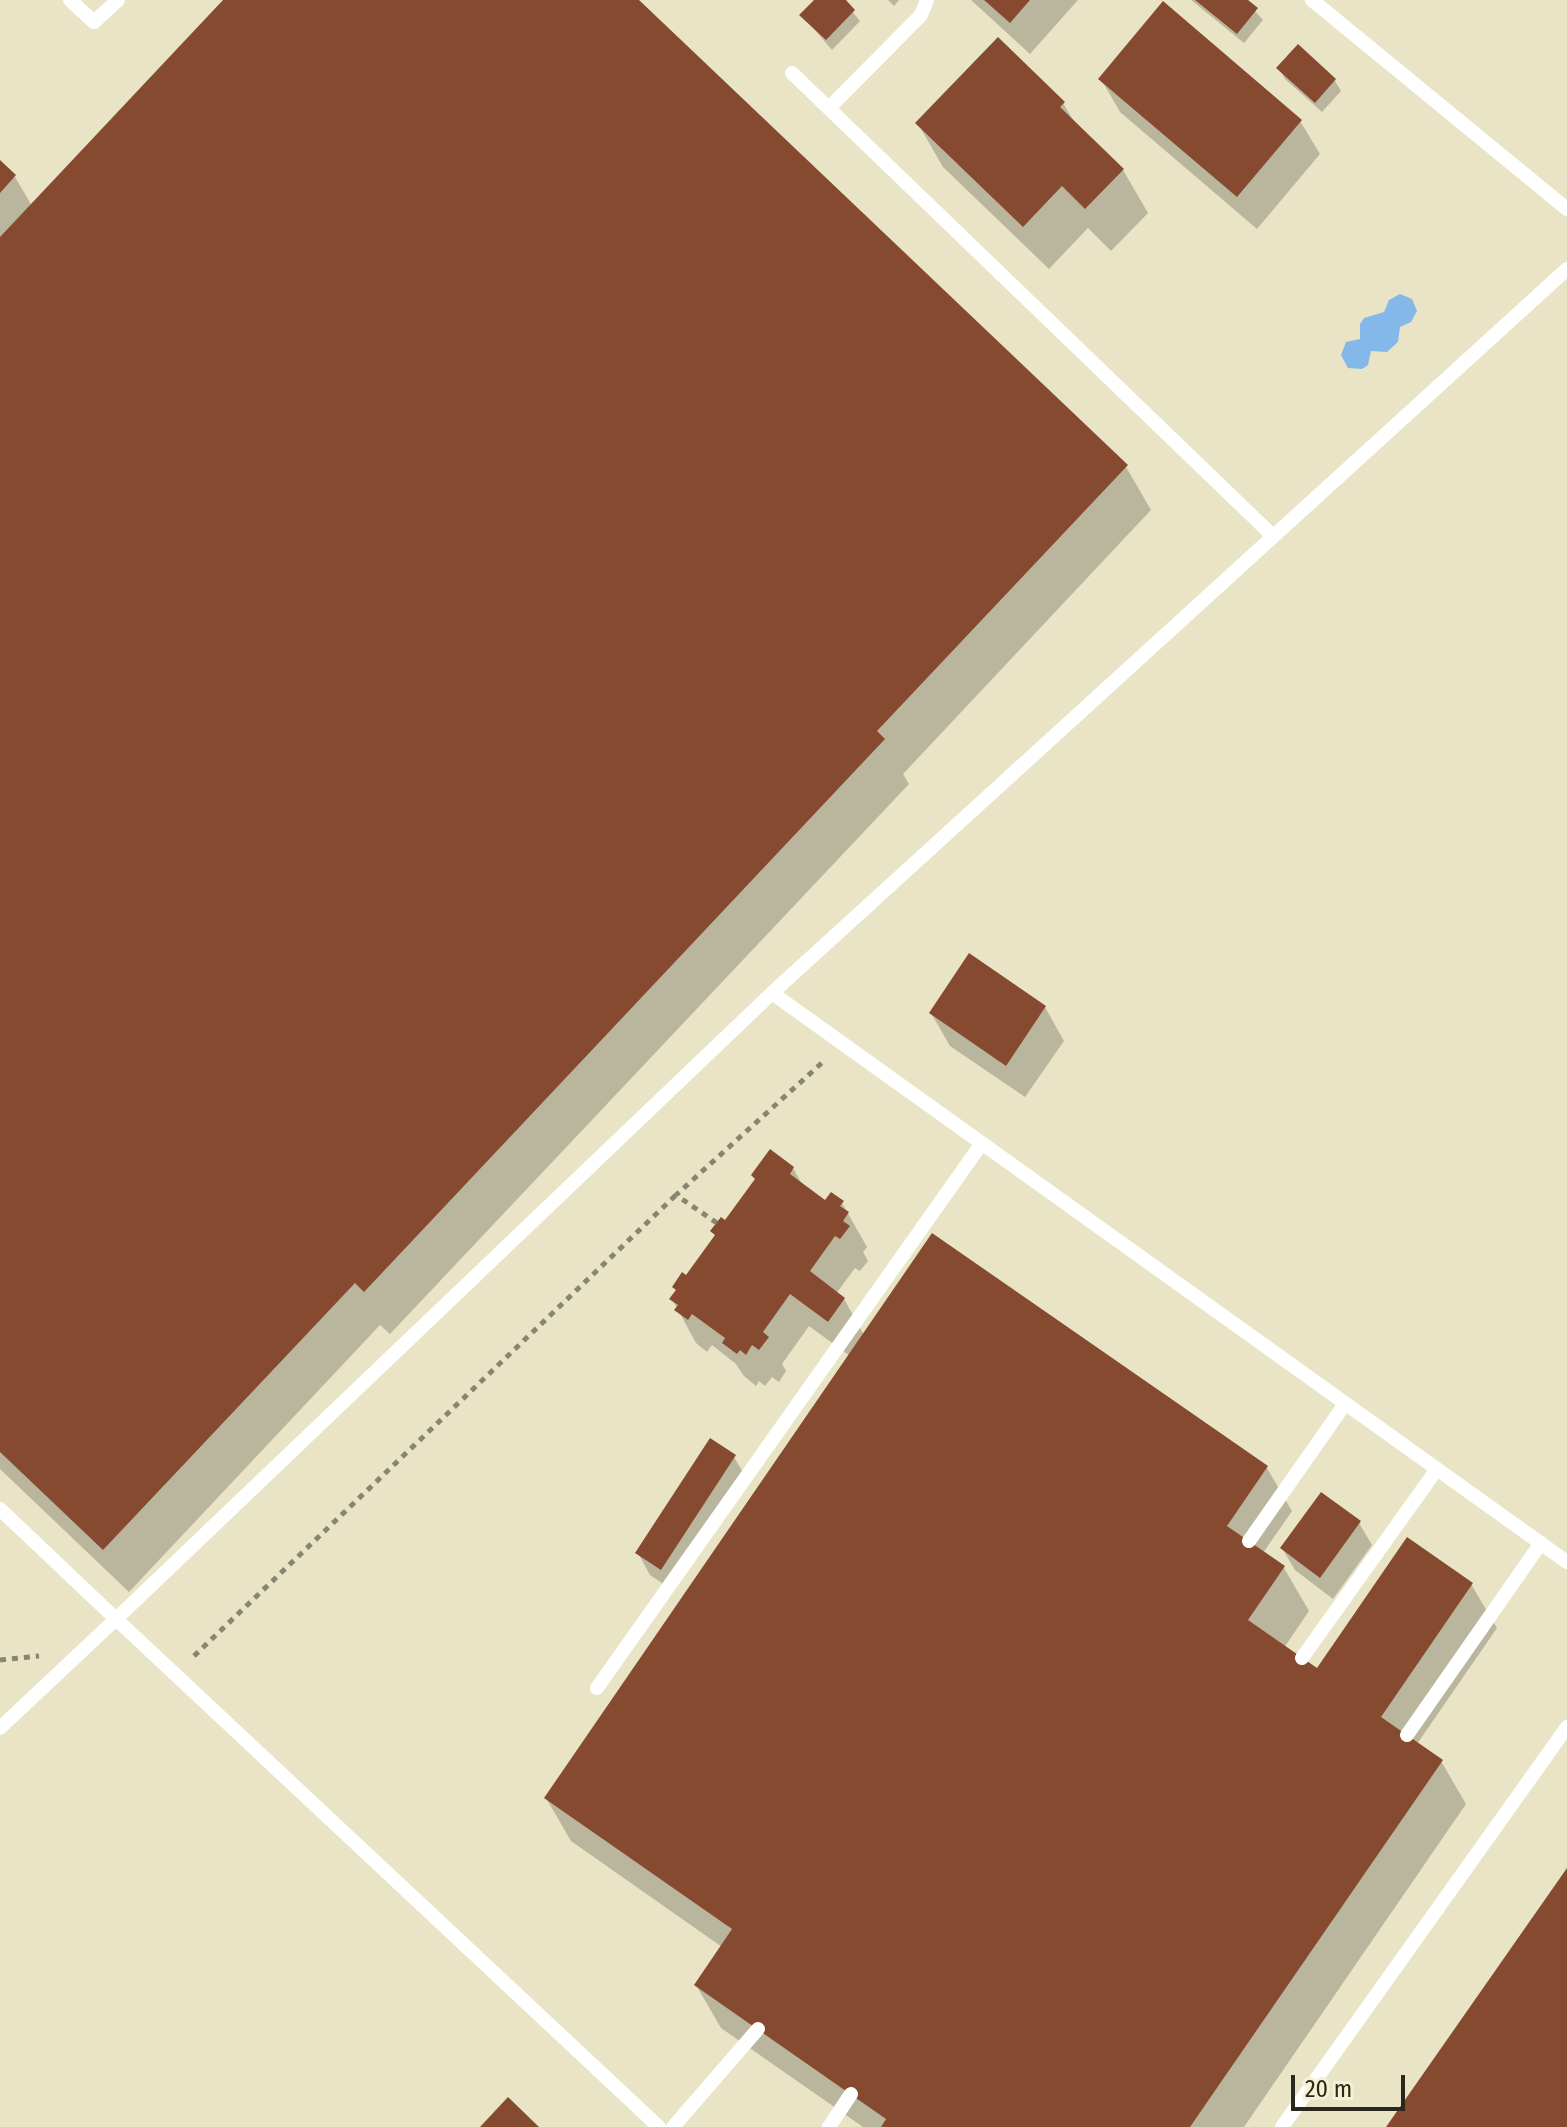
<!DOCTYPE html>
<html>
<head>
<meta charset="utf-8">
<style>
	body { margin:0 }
	#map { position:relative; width:1567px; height:2127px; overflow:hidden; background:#e9e4c5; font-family:"Fira Sans Condensed",sans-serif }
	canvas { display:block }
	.scale { position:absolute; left:1291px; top:2075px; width:114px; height:36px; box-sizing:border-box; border:4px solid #2a281c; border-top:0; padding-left:10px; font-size:24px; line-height:28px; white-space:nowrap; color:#2a281c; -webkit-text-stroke:6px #f6f1d2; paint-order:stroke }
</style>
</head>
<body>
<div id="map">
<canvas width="1567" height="2127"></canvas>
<div class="scale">20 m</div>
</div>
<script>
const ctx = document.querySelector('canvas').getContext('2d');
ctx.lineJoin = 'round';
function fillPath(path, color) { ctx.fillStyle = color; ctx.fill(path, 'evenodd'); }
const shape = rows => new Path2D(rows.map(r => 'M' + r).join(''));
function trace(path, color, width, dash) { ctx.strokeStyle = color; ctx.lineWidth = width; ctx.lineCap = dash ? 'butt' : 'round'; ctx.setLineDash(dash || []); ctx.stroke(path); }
const water = shape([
	[1400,294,1412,299,1417,311,1411,322,1400,327,1398,342,1387,352,1371,351,1368,365,1362,369,1348,368,1341,355,1346,342,1360,339,1360,324,1364,318,1384,312,1389,300]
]);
const shadow = shape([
	[226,0,636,0,1126,467,1151,510,903,774,909,784,390,1334,380,1325,129,1592,0,1469,0,162,15,177,32,206],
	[816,0,843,0,860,21,832,50,802,15],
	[888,0,899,0,894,6],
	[971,0,1078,0,1030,54],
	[1191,0,1245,0,1263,20,1244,43],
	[1298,47,1335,81,1341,91,1322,112,1285,79,1279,68],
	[1101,79,1300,121,1320,154,1257,229,1120,112],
	[1063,103,1076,125,1123,170,1148,213,1111,251,1088,228,1049,269,943,167,918,124],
	[1045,1007,1064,1041,1025,1097,950,1046,931,1013],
	[793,1168,803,1186,826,1203,842,1203,867,1247,863,1252,868,1261,860,1271,855,1268,836,1294,844,1299,864,1335,933,1236,1267,1468,1292,1511,1263,1553,1284,1568,1309,1611,1284,1648,1318,1671,1471,1584,1497,1628,1417,1744,1441,1761,1466,1804,1244,2127,863,2127,721,2028,696,1985,722,1947,571,1841,546,1798,850,1356,809,1326,782,1364,786,1371,779,1382,772,1377,765,1386,759,1381,756,1386,744,1376,736,1364,712,1345,707,1352,696,1343,672,1299,677,1292,674,1287,686,1277,716,1237,713,1231],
	[734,1457,747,1479,674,1591,650,1575,638,1553],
	[1359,1523,1372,1545,1333,1599,1295,1570,1282,1548]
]);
const building = shape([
	[223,0,639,0,1128,465,877,731,885,739,364,1292,355,1283,103,1550,0,1452,0,237],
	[814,0,846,0,855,10,826,40,799,15],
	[984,0,1030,0,1010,23],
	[1195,0,1248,0,1258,8,1237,34],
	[1163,1,1302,120,1237,197,1098,79],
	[998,37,1065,102,1060,107,1124,169,1085,209,1062,186,1023,227,915,123],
	[1298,44,1336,79,1315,103,1276,68],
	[0,160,16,175,0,193],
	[969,953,1046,1006,1006,1066,929,1013],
	[770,1149,794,1167,790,1174,825,1200,831,1192,844,1201,840,1206,849,1212,843,1221,850,1226,840,1239,835,1236,810,1271,845,1298,828,1322,790,1294,763,1332,769,1337,759,1350,752,1345,746,1355,740,1350,737,1354,722,1343,725,1338,692,1314,688,1320,674,1310,678,1305,669,1299,676,1290,672,1287,682,1272,686,1275,715,1235,710,1231,721,1217,725,1220,755,1179,751,1175],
	[932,1233,1268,1466,1227,1526,1285,1566,1248,1620,1317,1668,1407,1537,1473,1583,1381,1717,1443,1760,1190,2127,881,2127,886,2119,694,1985,732,1929,544,1798],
	[710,1438,736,1455,661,1570,635,1553],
	[1321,1492,1361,1521,1320,1578,1280,1548],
	[1567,1868,1567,2127,1386,2127],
	[508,2097,539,2127,480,2127]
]);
const path = shape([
	[717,1223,676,1195,824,1061],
	[194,1656,676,1195],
	[0,1660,39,1656]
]);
const lane = shape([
	[70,0,94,22,118,0],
	[1312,0,1567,209],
	[792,73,1273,536],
	[829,108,921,15,927,0],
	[772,993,1567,1562],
	[0,1509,116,1619,0,1728],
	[1249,1541,1345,1404],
	[1302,1658,1437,1469],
	[597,1688,982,1143],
	[1407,1735,1541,1543],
	[659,2127,116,1619,772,993,1567,269],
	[673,2127,758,2029],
	[829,2127,851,2094],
	[1282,2127,1567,1727]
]);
fillPath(water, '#84b8e9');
fillPath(shadow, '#0003');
fillPath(building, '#854a2f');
trace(path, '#888570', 5, [6, 6]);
trace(lane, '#fff', 14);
</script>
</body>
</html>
